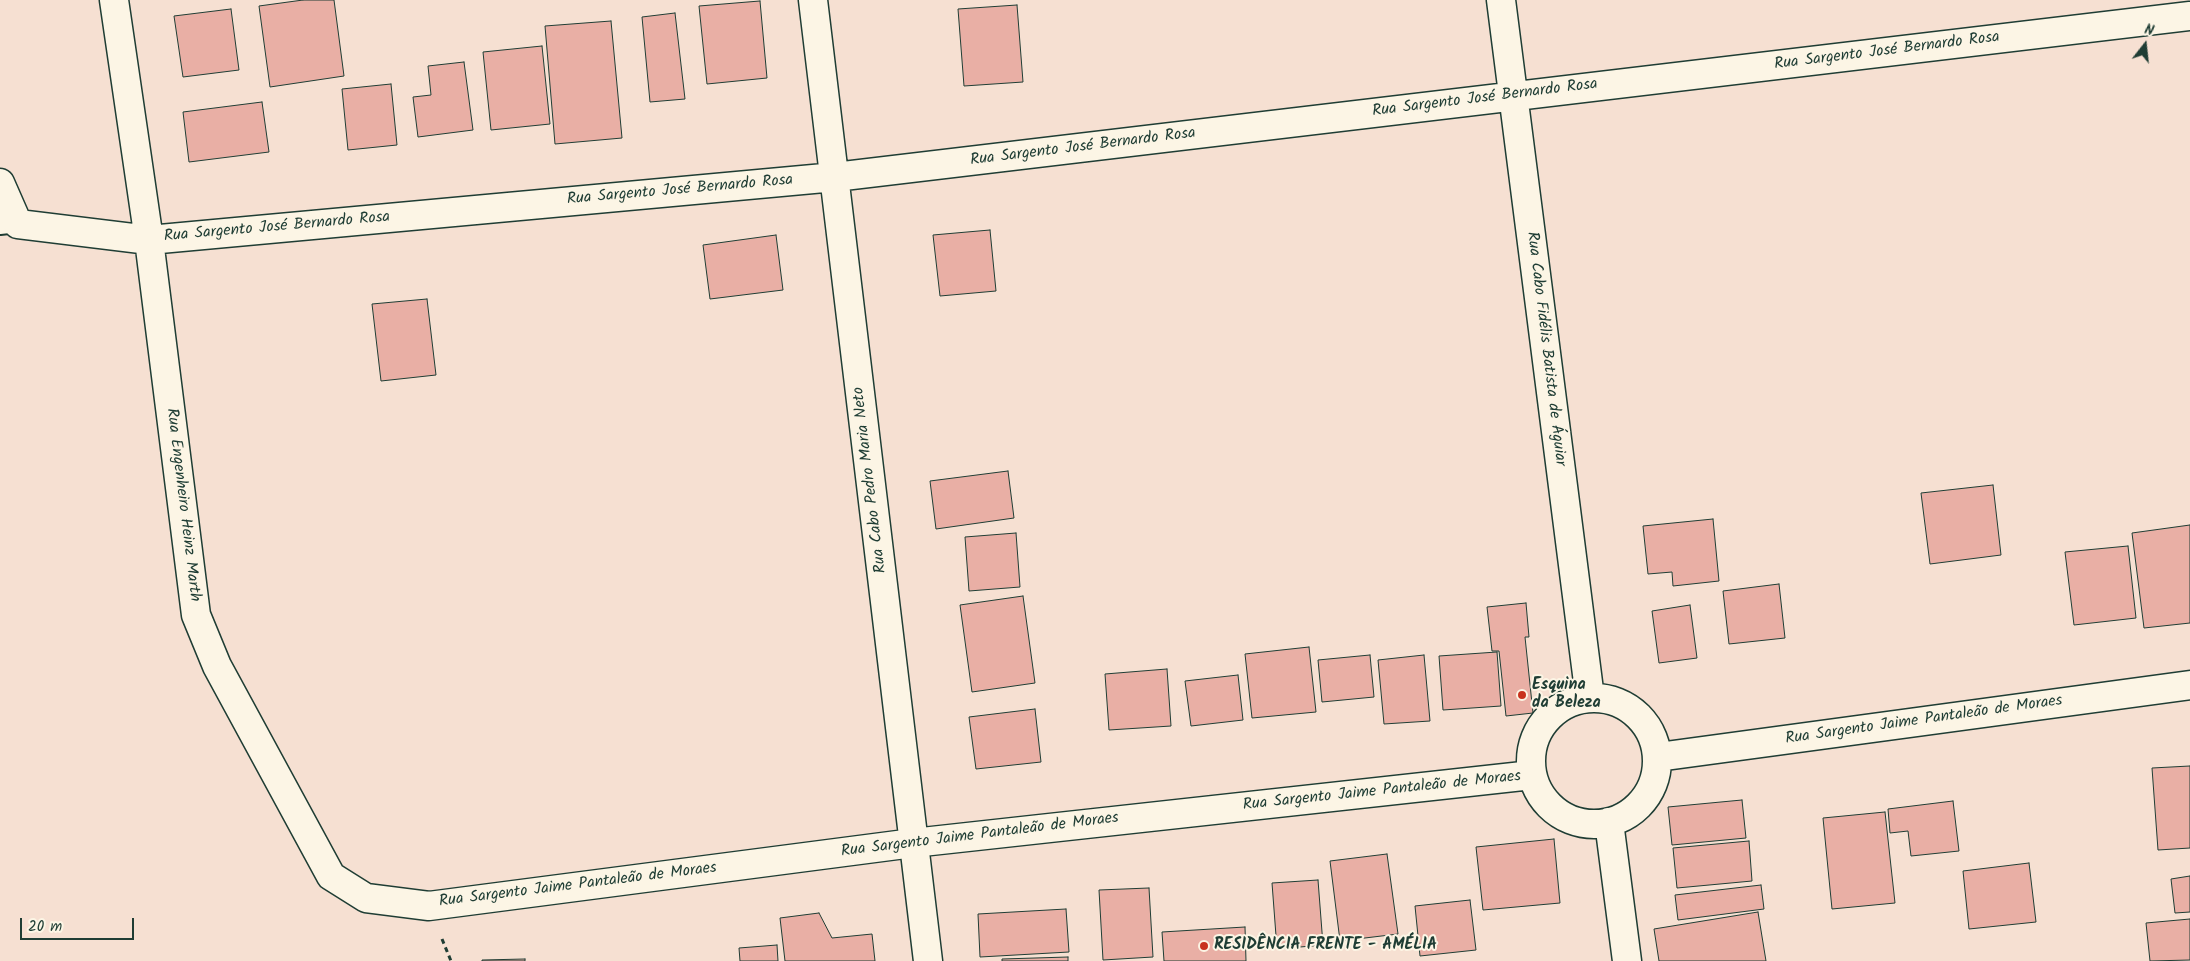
<!DOCTYPE html>
<html>
<head>
<meta charset="utf-8">
<style>
	body { margin:0 }
	#map { position:relative; width:2190px; height:961px; overflow:hidden; background:#f6e0d2; font-family:Kalam,sans-serif }
	canvas { display:block }
	.north { position:absolute; left:2120px; top:20px; width:50px; height:50px; -webkit-text-stroke:4px #fcf5e5; paint-order:stroke; rotate:16deg; font-size:14px; font-weight:700; line-height:20px; text-align:center; color:#1f3d34 }
	.north::after { content:''; display:block; margin:auto; width:18px; height:22px; background:#1f3d34; clip-path:polygon(50% 0,100% 100%,50% 72%,0 100%) }
	.scale { position:absolute; left:20px; top:918px; width:114px; height:22px; box-sizing:border-box; border:2px solid #1f3d34; border-top:0; padding-left:6px; font-size:15px; line-height:18px; white-space:nowrap; color:#1f3d34; -webkit-text-stroke:4px #fcf5e5; paint-order:stroke }
</style>
</head>
<body>
<div id="map">
<canvas width="2190" height="961"></canvas>
<div class="north">N</div>
<div class="scale">20 m</div>
</div>
<script>
const ctx = document.querySelector('canvas').getContext('2d');
ctx.lineJoin = 'round';
function fillPath(path, color) { ctx.fillStyle = color; ctx.fill(path, 'evenodd'); }
const shape = rows => new Path2D(rows.map(r => 'M' + r).join(''));
function trace(path, color, width, dash) { ctx.strokeStyle = color; ctx.lineWidth = width; ctx.lineCap = dash ? 'butt' : 'round'; ctx.setLineDash(dash || []); ctx.stroke(path); }
function write(font, color, halo, rows, align = 'center') {
  ctx.font = font + ' Kalam,sans-serif'; ctx.lineWidth = 4; ctx.setLineDash([]); ctx.textBaseline = 'middle'; ctx.strokeStyle = halo; ctx.fillStyle = color; for (const [text, x, y, turn = 0] of rows) {
    ctx.save(); ctx.translate(x, y); ctx.rotate((+turn || 0) * Math.PI / 180); ctx.textAlign = isNaN(turn) ? turn : align; if (halo) ctx.strokeText(text, 0, 0); ctx.fillText(text, 0, 0); ctx.restore();
  }
}
const building = shape([
	[303,0,334,0,344,76,270,87,259,6,303,0],
	[760,1,767,78,707,84,699,6,760,1],
	[1017,5,1023,82,964,86,958,9,1017,5],
	[231,9,239,70,183,77,174,16,231,9],
	[675,13,685,99,650,102,642,17,675,13],
	[611,21,622,138,555,144,545,26,611,21],
	[542,46,550,124,491,130,483,52,542,46],
	[464,62,473,130,418,137,413,97,431,95,428,66,464,62],
	[391,84,397,145,348,150,342,89,391,84],
	[262,102,269,152,189,162,183,112,262,102],
	[990,230,996,291,940,296,933,235,990,230],
	[776,235,783,290,710,299,703,245,776,235],
	[427,299,436,375,381,381,372,304,427,299],
	[1008,471,1014,518,936,529,930,481,1008,471],
	[1993,485,2001,555,1930,564,1921,493,1993,485],
	[1713,519,1719,581,1673,586,1672,572,1648,574,1643,526,1713,519],
	[2190,525,2190,623,2144,628,2132,533,2190,525],
	[1016,533,1020,587,969,591,965,537,1016,533],
	[2128,546,2136,618,2074,625,2065,552,2128,546],
	[1779,584,1785,638,1729,644,1723,591,1779,584],
	[1023,596,1035,683,972,692,960,605,1023,596],
	[1526,603,1529,637,1525,637,1533,713,1506,716,1499,651,1492,651,1487,607,1526,603],
	[1690,605,1697,658,1659,663,1652,611,1690,605],
	[1309,647,1316,712,1252,718,1245,654,1309,647],
	[1497,652,1501,706,1443,710,1439,656,1497,652],
	[1370,655,1374,697,1322,702,1318,660,1370,655],
	[1424,655,1430,721,1384,724,1378,660,1424,655],
	[1167,669,1171,726,1109,730,1105,674,1167,669],
	[1238,675,1243,720,1191,726,1185,681,1238,675],
	[1035,709,1041,762,976,769,969,717,1035,709],
	[2190,766,2190,848,2158,850,2152,768,2190,766],
	[1742,800,1746,838,1672,845,1668,807,1742,800],
	[1953,801,1959,851,1911,856,1908,831,1890,833,1888,809,1953,801],
	[1885,812,1895,903,1832,909,1823,818,1885,812],
	[1554,839,1560,903,1483,910,1476,847,1554,839],
	[1749,841,1752,881,1677,888,1673,848,1749,841],
	[1387,854,1398,934,1340,941,1330,861,1387,854],
	[2029,863,2036,922,1969,929,1963,871,2029,863],
	[2190,876,2190,912,2175,913,2171,879,2190,876],
	[1318,880,1323,945,1277,949,1272,883,1318,880],
	[1761,885,1764,909,1678,920,1675,895,1761,885],
	[1149,888,1153,957,1103,960,1099,890,1149,888],
	[1470,900,1476,950,1420,956,1415,906,1470,900],
	[1066,909,1069,952,980,957,978,914,1066,909],
	[1758,912,1766,961,1659,961,1654,929,1758,912],
	[819,913,832,938,872,934,875,961,785,961,780,918,819,913],
	[2190,919,2190,960,2150,961,2146,923,2190,919],
	[1245,927,1246,961,1164,961,1162,932,1245,927],
	[777,945,778,961,740,961,739,948,777,945],
	[1068,957,1068,961,1002,961,1002,959,1068,957],
	[525,959,525,961,482,961,482,960,525,959]
]);
const path = shape([
	[442,939,451,961]
]);
const lane = shape([
	[0,226,18,224]
]);
const street = shape([
	[114,0,149,240,196,615,217,666,331,876,366,898,429,906,913,843,1532,775],
	[813,0,928,961],
	[1501,0,1590,698],
	[0,183,18,224,149,240,835,177,2190,16],
	'1531 761a63 63 0 1 1 126 0a63 63 0 1 1-126 0Z',
	[1658,757,2190,685],
	[1609,822,1627,961]
]);
const markers = [
	[1522,695,5,"#c8321e"],
	[1204,946,5,"#c8321e"]
];
const streetNames = [
	["Rua Sargento José Bernardo Rosa",1887,52,-7],
	["Rua Sargento José Bernardo Rosa",1485,99,-7],
	["Rua Sargento José Bernardo Rosa",1083,148,-7],
	["Rua Sargento José Bernardo Rosa",680,191,-5],
	["Rua Sargento José Bernardo Rosa",277,228,-5],
	["Rua Cabo Fidélis Batista de Águiar",1545,349,83],
	["Rua Cabo Pedro Maria Neto",871,480,-97],
	["Rua Engenheiro Heinz Marth",182,505,83],
	["Rua Sargento Jaime Pantaleão de Moraes",1924,721,-8],
	["Rua Sargento Jaime Pantaleão de Moraes",1382,792,-6],
	["Rua Sargento Jaime Pantaleão de Moraes",980,836,-7],
	["Rua Sargento Jaime Pantaleão de Moraes",578,886,-7]
];
const poiNames = [
	["Esquina",1532,686],
	["da Beleza",1532,704],
	["RESIDÊNCIA FRENTE - AMÉLIA",1214,946]
];
fillPath(building, '#e9afa5');
trace(building, '#1f3d34', 1);
trace(lane, '#1f3d34', 20);
trace(street, '#1f3d34', 31);
trace(path, '#1f3d34', 3, [5, 4]);
trace(lane, '#fcf5e5', 16);
trace(street, '#fcf5e5', 28);
for (const [x, y, r, color] of markers) { const dot = new Path2D(); dot.arc(x, y, r, 0, 2 * Math.PI); ctx.fillStyle = color; ctx.fill(dot); trace(dot, '#fcf5e5', 2); }
write('16px', '#1f3d34', '#fcf5e5', streetNames);
write('bold 16px', '#1f3d34', '#fcf5e5', poiNames, 'left');
</script>
</body>
</html>
